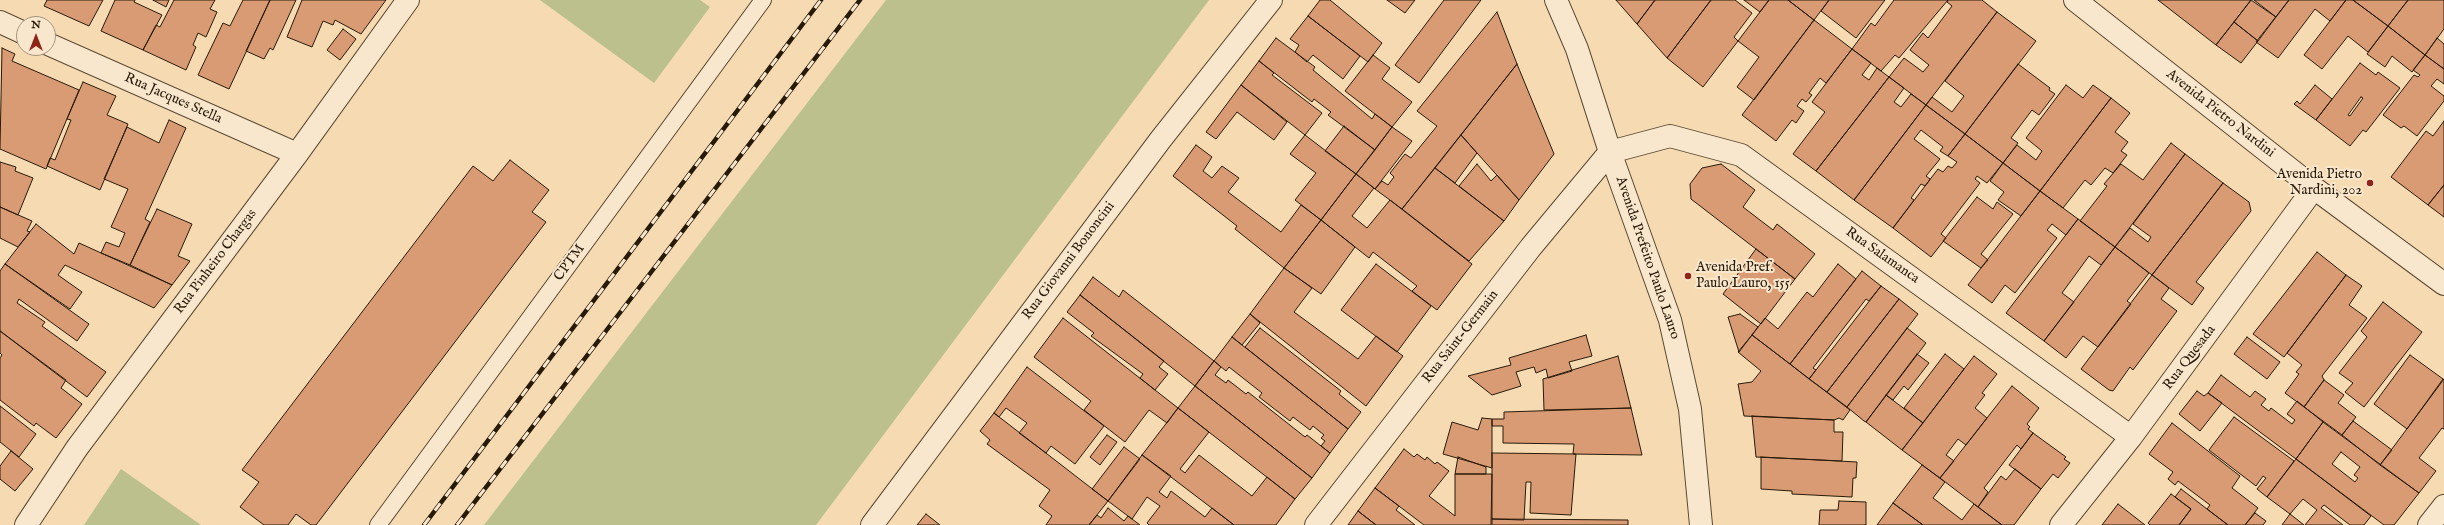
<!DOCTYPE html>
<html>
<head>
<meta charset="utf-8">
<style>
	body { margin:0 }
	#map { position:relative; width:2444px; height:525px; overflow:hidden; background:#f5dab2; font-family:"IM FELL English",serif }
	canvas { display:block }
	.north { position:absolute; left:16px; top:16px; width:40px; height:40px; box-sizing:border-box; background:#f8e7cd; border:1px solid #a5957f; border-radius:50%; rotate:0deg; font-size:11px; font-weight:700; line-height:16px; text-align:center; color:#281a09 }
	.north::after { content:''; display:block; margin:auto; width:14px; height:18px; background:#8f2418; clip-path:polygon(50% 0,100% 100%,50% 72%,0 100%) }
</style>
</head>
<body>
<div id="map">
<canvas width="2444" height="525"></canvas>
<div class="north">N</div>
</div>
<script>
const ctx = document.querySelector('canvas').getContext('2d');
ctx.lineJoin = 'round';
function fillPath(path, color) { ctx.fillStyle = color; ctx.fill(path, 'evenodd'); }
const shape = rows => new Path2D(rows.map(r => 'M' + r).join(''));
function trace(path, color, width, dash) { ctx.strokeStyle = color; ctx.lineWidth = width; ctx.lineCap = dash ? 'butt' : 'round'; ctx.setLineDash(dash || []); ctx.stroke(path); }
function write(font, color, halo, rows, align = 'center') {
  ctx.font = font + ' "IM FELL English",serif'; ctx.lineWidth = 4; ctx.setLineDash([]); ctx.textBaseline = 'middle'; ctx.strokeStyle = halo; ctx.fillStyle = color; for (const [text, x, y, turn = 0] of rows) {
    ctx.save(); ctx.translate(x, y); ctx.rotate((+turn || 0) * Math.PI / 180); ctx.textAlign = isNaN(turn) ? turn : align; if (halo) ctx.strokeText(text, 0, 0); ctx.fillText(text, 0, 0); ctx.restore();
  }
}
const green = shape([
	[540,0,700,0,710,7,654,83],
	[886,0,1209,0,816,525,484,525],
	[121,469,201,525,84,525]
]);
const building = shape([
	[47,0,103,0,89,26,44,6,47,0],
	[115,0,135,0,134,2,162,15,143,50,101,31,115,0],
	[153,0,169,0,166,7,153,0],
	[174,0,215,0,210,9,217,12,206,37,198,33,193,45,196,47,186,70,143,50,156,25,160,27,174,0],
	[243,0,270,0,229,89,198,75,223,23,230,26,243,0],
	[270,0,296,0,273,50,270,48,264,59,246,51,270,0],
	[302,0,386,0,361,34,335,20,333,25,323,21,312,47,287,37,302,0],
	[1320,0,1330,0,1382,43,1368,62,1308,16,1320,0],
	[1387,0,1415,0,1405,13,1387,0],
	[1444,0,1481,0,1419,83,1395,65,1444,0],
	[1616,0,1655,0,1637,24,1616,0],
	[1655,0,1711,0,1667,58,1637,24,1655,0],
	[1711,0,1735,0,1752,13,1734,37,1738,41,1703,87,1667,58,1711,0],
	[1744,0,1769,0,1760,12,1744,0],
	[1769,0,1788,0,1814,20,1754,100,1737,87,1759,57,1738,41,1769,0],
	[1788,0,1829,0,1814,20,1788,0],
	[1829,0,1885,0,1856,38,1821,11,1829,0],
	[1894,0,1948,0,1899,58,1895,55,1881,71,1852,49,1871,23,1875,26,1894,0],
	[1948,0,1982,0,1997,12,1926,105,1889,77,1904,58,1923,72,1929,65,1910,50,1923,33,1928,38,1952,6,1947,2,1948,0],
	[2158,0,2251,0,2216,45,2158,0],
	[2251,0,2276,17,2258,41,2234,22,2251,0],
	[2254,0,2289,0,2276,17,2254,0],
	[2289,0,2346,0,2330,21,2315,9,2278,58,2256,42,2289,0],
	[2346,0,2353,0,2388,26,2368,52,2348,36,2322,69,2304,55,2346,0],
	[2353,0,2408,0,2388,26,2353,0],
	[2408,0,2444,0,2444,29,2425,55,2388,26,2408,0],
	[1497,12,1517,64,1402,209,1375,189,1382,181,1388,185,1394,177,1390,173,1405,154,1411,158,1437,126,1417,111,1497,12],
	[1997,12,2036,41,1965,134,1926,105,1932,97,1952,112,1964,96,1945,81,1997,12],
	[1308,16,1360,56,1343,79,1313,55,1307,62,1295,52,1299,45,1290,39,1308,16],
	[1814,20,1852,49,1826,83,1820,78,1809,93,1812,95,1806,102,1802,99,1797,106,1804,111,1796,123,1792,120,1776,141,1742,115,1814,20],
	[2234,22,2258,41,2241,63,2216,45,2234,22],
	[2388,26,2425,55,2412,72,2392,56,2385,67,2367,54,2388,26],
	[343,29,356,39,340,60,327,50,343,29],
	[1276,38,1315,67,1313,70,1372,119,1375,114,1392,127,1375,150,1328,115,1331,112,1314,99,1312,102,1259,61,1276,38],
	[2437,38,2444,44,2444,69,2425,55,2437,38],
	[2,48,15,54,12,61,79,90,46,169,0,149,2,48],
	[1852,49,1871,63,1862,75,1869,80,1877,68,1889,77,1816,171,1793,154,1825,112,1812,102,1852,49],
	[1373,55,1390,68,1382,79,1412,102,1392,127,1345,91,1373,55],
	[2425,55,2444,69,2444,84,2437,79,2431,86,2444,96,2444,101,2417,136,2404,126,2401,128,2383,115,2414,75,2418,77,2420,75,2413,70,2425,55],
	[1259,61,1274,73,1272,75,1322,113,1305,135,1241,85,1259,61],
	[2360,63,2376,75,2378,72,2400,88,2366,132,2363,130,2350,146,2316,120,2360,63],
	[2361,97,2363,98,2350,116,2348,115,2361,97],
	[1517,64,1554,154,1519,200,1461,135,1517,64],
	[2018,64,2050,88,2049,90,2055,94,2039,115,2032,110,2011,138,2018,143,2003,163,1965,134,2018,64],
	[1889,77,1904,88,1894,102,1901,107,1911,94,1926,105,1854,200,1816,171,1889,77],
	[83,82,116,96,107,115,128,124,100,190,47,166,50,158,55,160,71,120,67,119,83,82],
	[1241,85,1287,122,1274,140,1237,112,1216,139,1206,132,1241,85],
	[2066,85,2083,98,2093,85,2111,98,2040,191,2003,163,2017,145,2036,160,2042,151,2026,138,2066,85],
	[2315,85,2332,99,2316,120,2294,104,2297,101,2300,104,2315,85],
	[2111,98,2130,113,2115,132,2128,142,2121,151,2127,155,2113,173,2105,168,2091,185,2085,180,2063,208,2040,191,2111,98],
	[1926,105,1965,134,1948,156,1940,151,1943,147,1921,130,1914,139,1940,159,1926,176,1930,179,1929,181,1925,186,1921,184,1911,198,1914,200,1893,228,1854,200,1926,105],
	[169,120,186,128,145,219,150,222,130,265,101,253,106,242,119,247,125,233,111,227,128,189,104,179,127,127,159,143,169,120],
	[2444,121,2444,185,2428,205,2391,177,2426,131,2433,136,2444,121],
	[1344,126,1375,150,1356,174,1325,151,1344,126],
	[1392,127,1412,141,1375,189,1356,174,1392,127],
	[1965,134,2003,163,1987,183,1977,176,1975,179,1980,183,1941,234,1946,238,1931,257,1893,228,1938,169,1943,172,1948,166,1952,168,1957,162,1948,156,1965,134],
	[1305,135,1356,174,1321,220,1295,200,1316,173,1290,154,1305,135],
	[1461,135,1477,153,1455,183,1435,168,1461,135],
	[2171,143,2185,154,2115,247,2080,221,2107,186,2104,184,2121,164,2143,180,2171,143],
	[1196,145,1212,157,1203,171,1212,178,1222,166,1239,178,1228,192,1281,232,1301,205,1321,220,1284,268,1235,229,1237,226,1173,176,1196,145],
	[2185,154,2223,183,2152,275,2115,247,2130,228,2148,242,2151,237,2133,224,2185,154],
	[510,160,549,190,532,212,546,222,316,525,311,525,296,514,288,525,264,525,240,507,259,482,242,470,473,166,493,181,510,160],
	[0,162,16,167,15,171,33,178,18,215,0,207,0,162],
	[2003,163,2040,191,2021,216,1998,200,2004,192,1990,181,2003,163],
	[1477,164,1491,181,1497,175,1519,200,1504,221,1459,186,1477,164],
	[1721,164,1755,190,1743,207,1773,230,1777,224,1815,254,1795,279,1691,199,1690,184,1702,168,1721,164],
	[1435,168,1504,221,1469,261,1402,209,1435,168],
	[1356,174,1374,188,1352,216,1367,228,1390,200,1472,264,1437,310,1412,291,1417,286,1373,252,1369,258,1321,220,1356,174],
	[2223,183,2249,202,2251,211,2196,282,2204,288,2192,305,2152,275,2223,183],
	[2444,185,2444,217,2428,205,2444,185],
	[2040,191,2078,219,2066,235,2052,224,2047,230,2057,238,2015,293,2005,285,1992,303,1968,285,2040,191],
	[1977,197,1993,209,1997,202,2013,214,1981,254,1988,260,1981,268,1943,241,1977,197],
	[0,207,32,221,27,231,30,232,18,247,0,238,0,207],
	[157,209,192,224,178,256,190,261,172,285,130,265,157,209],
	[2078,219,2115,247,2101,265,2089,256,2062,293,2074,302,2044,341,2006,313,2078,219],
	[1321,220,1355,247,1321,294,1284,268,1321,220],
	[36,224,74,254,79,243,172,285,154,308,65,265,58,275,82,292,70,309,5,264,36,224],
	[2115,247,2149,273,2127,301,2131,304,2098,347,2083,336,2066,358,2044,341,2115,247],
	[1756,249,1795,279,1761,324,1723,294,1756,249],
	[2317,252,2346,275,2284,357,2253,334,2317,252],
	[5,264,89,324,77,341,19,299,17,303,45,322,42,326,106,372,87,397,0,331,0,271,5,264],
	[1376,264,1431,306,1397,352,1341,310,1376,264],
	[1838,264,1856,279,1790,364,1752,335,1765,318,1778,329,1807,292,1813,297,1838,264],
	[1284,268,1312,288,1294,312,1358,359,1376,336,1403,356,1366,406,1250,314,1284,268],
	[1862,271,1881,286,1869,301,1866,299,1813,368,1816,370,1809,379,1790,364,1862,271],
	[2152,275,2169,288,2161,299,2177,311,2133,370,2130,367,2113,391,2109,390,2081,369,2152,275],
	[2346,275,2362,286,2349,305,2367,318,2322,376,2324,380,2304,407,2285,393,2299,374,2296,372,2302,365,2287,353,2346,275],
	[1093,277,1119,297,1123,290,1214,361,1195,386,1080,295,1093,277],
	[1881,286,1899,299,1827,392,1809,379,1881,286],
	[1080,295,1164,361,1159,367,1168,374,1155,390,1140,378,1143,374,1091,336,1094,333,1067,312,1080,295],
	[1899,299,1918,314,1847,407,1827,392,1899,299],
	[2383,302,2422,332,2364,407,2345,392,2353,383,2339,373,2367,337,2361,331,2383,302],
	[1250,314,1260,323,1242,345,1232,337,1250,314],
	[1740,314,1758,327,1739,352,1728,317,1740,314],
	[1063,318,1178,408,1167,423,1149,410,1125,442,1084,410,1091,401,1034,357,1063,318],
	[1260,328,1341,391,1339,394,1361,412,1348,429,1245,347,1260,328],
	[1907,328,1926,343,1866,422,1864,421,1847,407,1907,328],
	[0,331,66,380,61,388,82,404,56,438,36,423,34,426,0,400,0,358,2,355,0,353,0,331],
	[1586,335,1592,356,1569,362,1572,371,1548,378,1546,369,1536,373,1534,367,1516,372,1521,386,1492,395,1468,376,1511,365,1509,358,1586,335],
	[1752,335,1850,410,1843,420,1839,418,1834,420,1744,416,1738,384,1752,382,1761,371,1738,352,1752,335],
	[1232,337,1348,429,1330,453,1321,446,1325,441,1321,438,1324,435,1313,426,1310,430,1293,417,1290,421,1259,397,1262,393,1229,367,1226,371,1214,361,1232,337],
	[2247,337,2280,362,2267,379,2234,354,2247,337],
	[1917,354,1929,363,1908,390,1904,386,1893,400,1886,395,1917,354],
	[1945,354,1964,369,1923,423,1904,408,1945,354],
	[2410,355,2443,379,2407,429,2374,404,2410,355],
	[1618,356,1631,408,1544,410,1543,379,1618,356],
	[1974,356,1997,374,1982,393,1985,395,1975,408,1987,418,1966,445,1958,439,1946,455,1954,461,1940,478,1902,450,1974,356],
	[1214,361,1221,367,1215,375,1226,383,1228,380,1246,394,1248,392,1305,437,1307,435,1330,453,1312,478,1195,386,1214,361],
	[1027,367,1104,426,1075,464,1051,446,1046,453,1019,433,1027,423,1006,408,999,417,994,413,1027,367],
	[2221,375,2250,397,2255,391,2266,399,2261,405,2269,411,2271,408,2292,424,2295,420,2287,414,2297,401,2323,422,2296,459,2208,393,2221,375],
	[2444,379,2444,429,2442,428,2419,458,2436,471,2419,493,2380,465,2444,379],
	[2324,380,2344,395,2338,403,2356,417,2342,435,2304,407,2324,380],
	[1195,386,1312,478,1295,499,1178,408,1195,386],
	[2012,386,2039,408,2027,424,2030,427,2028,429,2033,433,2021,449,2017,445,1984,488,1988,492,1978,507,1940,478,2012,386],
	[2197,391,2204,396,2208,393,2222,403,2200,431,2179,414,2197,391],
	[1886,395,1923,423,1902,450,1866,422,1886,395],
	[0,406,36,434,19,457,0,442,0,406],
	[1178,408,1209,432,1180,469,1185,473,1199,455,1252,496,1267,477,1295,499,1276,525,1234,525,1142,455,1178,408],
	[1631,408,1642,455,1573,454,1574,444,1503,443,1503,426,1492,426,1492,419,1504,419,1504,412,1631,408],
	[994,413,1108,501,1089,525,1046,525,1052,516,1039,506,1050,490,987,444,990,440,980,431,994,413],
	[1752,416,1834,420,1834,432,1843,432,1842,461,1756,457,1752,416],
	[2234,417,2294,461,2267,497,2257,489,2266,478,2263,476,2256,486,2209,450,2234,417],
	[1482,418,1492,419,1492,468,1443,454,1452,422,1478,430,1482,418],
	[2353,421,2392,450,2380,465,2342,435,2353,421],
	[2323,422,2419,493,2394,525,2384,525,2296,459,2323,422],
	[2341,452,2360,467,2354,475,2358,478,2355,482,2332,464,2341,452],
	[2172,423,2240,476,2232,488,2258,508,2245,525,2228,525,2207,509,2210,505,2178,481,2175,485,2168,479,2173,472,2149,454,2172,423],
	[2033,433,2066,457,2064,459,2070,463,2058,478,2053,474,2041,489,2009,465,2033,433],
	[1107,435,1117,442,1100,465,1090,457,1107,435],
	[1124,447,1140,459,1108,501,1092,489,1124,447],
	[1404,449,1414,457,1417,454,1425,460,1427,457,1435,464,1437,462,1449,471,1429,496,1455,516,1455,474,1492,474,1491,525,1424,525,1375,488,1404,449],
	[11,451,33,469,15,491,0,479,0,466,11,451],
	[1492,453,1576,454,1571,515,1530,513,1531,482,1526,482,1524,520,1492,519,1492,453],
	[1142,455,1171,476,1159,492,1167,498,1171,491,1205,517,1212,508,1234,525,1149,525,1147,523,1160,506,1147,497,1132,519,1108,501,1142,455],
	[1458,457,1486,467,1486,474,1455,474,1458,457],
	[1761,457,1857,462,1856,478,1853,478,1852,497,1792,494,1792,491,1761,489,1761,457],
	[2296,459,2371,516,2364,525,2350,525,2324,505,2321,508,2343,525,2305,525,2317,510,2303,499,2290,514,2267,497,2296,459],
	[1922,465,1945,482,1933,498,1962,520,1974,504,2002,525,1923,525,1893,503,1922,465],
	[2015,469,2041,489,2014,525,2002,525,1978,507,2001,476,2006,480,2015,469],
	[1375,488,1399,506,1396,510,1415,525,1376,525,1358,511,1375,488],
	[2181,489,2207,509,2228,525,2179,525,2191,509,2175,497,2181,489],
	[2171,494,2191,509,2179,525,2150,525,2148,523,2171,494],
	[1839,501,1866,502,1866,525,1819,525,1820,510,1838,510,1839,501],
	[1893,503,1923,525,1877,525,1893,503],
	[2118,504,2145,525,2102,525,2118,504],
	[1108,508,1124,521,1128,516,1140,525,1089,525,1097,515,1101,518,1108,508],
	[1358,511,1376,525,1348,525,1358,511],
	[2255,513,2266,521,2263,525,2245,525,2255,513],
	[926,514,940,525,917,525,926,514],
	[2290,514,2304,525,2282,525,2290,514],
	[1492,519,1628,520,1628,525,1492,525,1492,519]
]);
const service = shape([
	[378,525,763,0]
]);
const minor = shape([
	[2075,0,2314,188,2444,284],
	[0,22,24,33],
	[48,44,297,154],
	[26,525,77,448,297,154,408,0],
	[872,525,1161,139,1271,0],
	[1316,525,1531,247,1610,152,1670,136,1741,155,2131,437],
	[2061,525,2131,437,2314,188],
	[2429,525,2444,506]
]);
const tertiary = shape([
	[1556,0,1577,49,1610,152,1670,320,1690,409,1701,525]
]);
const rail = shape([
	[424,525,821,0],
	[457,525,860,0]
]);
const markers = [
	[2370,183,4,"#8f2418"],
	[1688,276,4,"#8f2418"]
];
const streetNames = [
	["Rua Jacques Stella",173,99,24],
	["Avenida Pietro Nardini",2220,114,38],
	["Rua Salamanca",1882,256,35],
	["Avenida Prefeito Paulo Lauro",1647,258,71],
	["Rua Giovanni Bononcini",1069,261,-53],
	["Rua Pinheiro Chargas",216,262,-53],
	["CPTM",570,263,-54],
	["Rua Saint-Germain",1461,337,-52],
	["Rua Quesada",2190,358,-53]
];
const poiNames = [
	["Avenida Pietro",2362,175],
	["Nardini, 202",2362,191],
	["Avenida Pref.",1696,268,"left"],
	["Paulo Lauro, 155",1696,284,"left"]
];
fillPath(green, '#bbc08d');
fillPath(building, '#d99b74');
trace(building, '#281a09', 1);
trace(service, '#5b4a33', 18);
trace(minor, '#5b4a33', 24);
trace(tertiary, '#5b4a33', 24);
trace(service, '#f8e7cd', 16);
trace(minor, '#f8e7cd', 22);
trace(tertiary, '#f8e7cd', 22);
trace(rail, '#281a09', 4.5);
trace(rail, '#f8e7cd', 3, [9]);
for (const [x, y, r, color] of markers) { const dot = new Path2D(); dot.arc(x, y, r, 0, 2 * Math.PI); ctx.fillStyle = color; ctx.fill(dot); trace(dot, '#f8e7cd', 1.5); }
write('14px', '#281a09', '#f8e7cd', streetNames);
write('14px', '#281a09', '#f8e7cd', poiNames, 'right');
</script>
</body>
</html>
